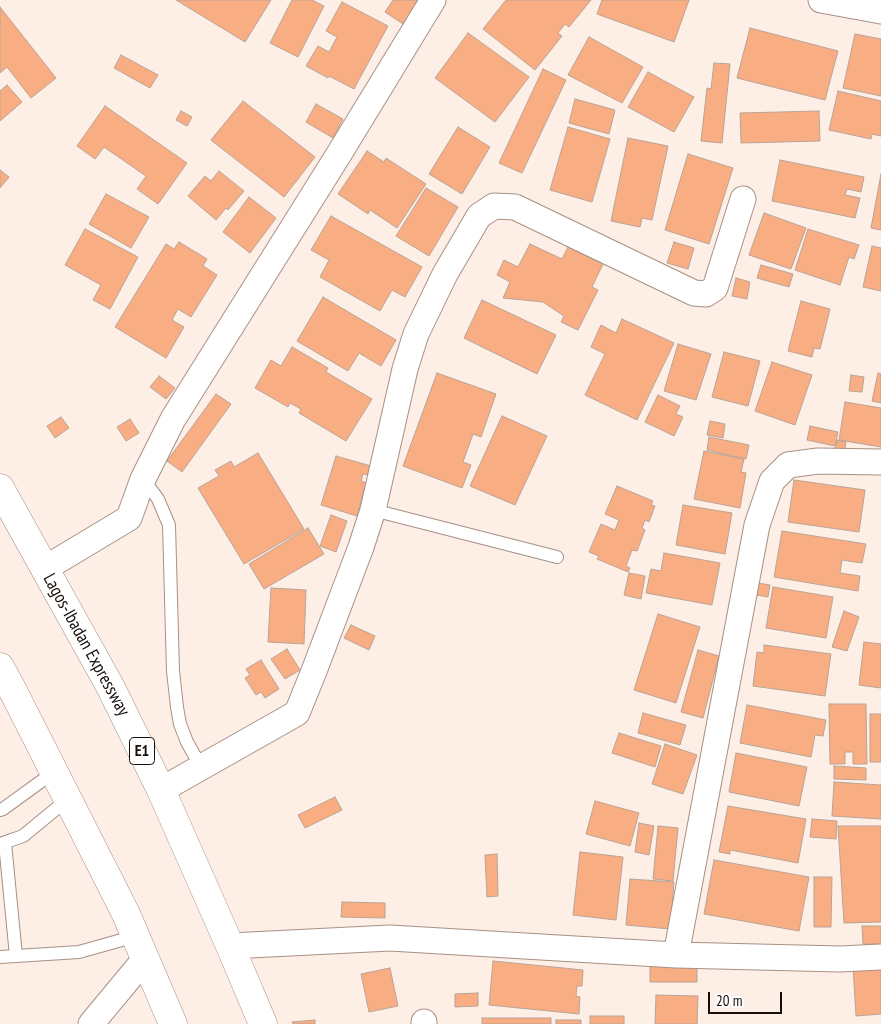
<!DOCTYPE html>
<html>
<head>
<meta charset="utf-8">
<style>
	body { margin:0 }
	#map { position:relative; width:881px; height:1024px; overflow:hidden; background:#fdeee6; font-family:"PT Sans Narrow",sans-serif }
	canvas { display:block }
	.scale { position:absolute; left:708px; top:992px; width:74px; height:22px; box-sizing:border-box; border:2px solid #170f0a; border-top:0; padding-left:6px; font-size:15px; line-height:18px; white-space:nowrap; color:#170f0a; -webkit-text-stroke:4px #fefefe; paint-order:stroke }
</style>
</head>
<body>
<div id="map">
<canvas width="881" height="1024"></canvas>
<div class="scale">20 m</div>
</div>
<script>
const ctx = document.querySelector('canvas').getContext('2d');
ctx.lineJoin = 'round';
function fillPath(path, color) { ctx.fillStyle = color; ctx.fill(path, 'evenodd'); }
const shape = rows => new Path2D(rows.map(r => 'M' + r).join(''));
function trace(path, color, width, dash) { ctx.strokeStyle = color; ctx.lineWidth = width; ctx.lineCap = dash ? 'butt' : 'round'; ctx.setLineDash(dash || []); ctx.stroke(path); }
function write(font, color, halo, rows, align = 'center') {
  ctx.font = font + ' "PT Sans Narrow",sans-serif'; ctx.lineWidth = 4; ctx.setLineDash([]); ctx.textBaseline = 'middle'; ctx.strokeStyle = halo; ctx.fillStyle = color; for (const [text, x, y, turn = 0] of rows) {
    ctx.save(); ctx.translate(x, y); ctx.rotate((+turn || 0) * Math.PI / 180); ctx.textAlign = isNaN(turn) ? turn : align; if (halo) ctx.strokeText(text, 0, 0); ctx.fillText(text, 0, 0); ctx.restore();
  }
}
const building = shape([
	[176,0,271,0,245,42,176,0],
	[292,0,312,0,324,6,298,57,270,43,292,0],
	[393,0,420,0,403,24,385,12,393,0],
	[506,0,591,0,569,27,565,24,558,33,562,36,535,70,483,29,506,0],
	[602,0,689,0,674,42,597,14,602,0],
	[342,2,388,26,354,89,329,76,328,78,306,66,318,46,329,52,337,37,326,31,342,2],
	[0,7,56,78,31,98,7,67,0,73,0,7],
	[750,28,838,51,825,100,737,78,750,28],
	[468,33,529,77,495,122,435,78,468,33],
	[855,34,881,39,881,96,843,88,855,34],
	[589,37,643,67,622,103,568,75,589,37],
	[121,55,158,75,150,88,114,68,121,55],
	[714,63,730,64,722,143,701,141,707,88,711,89,714,63],
	[543,69,566,80,522,173,499,163,543,69],
	[648,72,694,97,674,132,628,107,648,72],
	[7,85,22,102,0,121,0,91,7,85],
	[838,91,881,101,881,136,872,134,871,139,829,130,838,91],
	[575,99,615,110,609,134,569,123,575,99],
	[243,101,315,157,284,197,211,140,243,101],
	[316,104,343,119,333,138,306,122,316,104],
	[105,106,187,163,158,204,137,189,146,176,104,147,95,159,77,146,105,106],
	[181,111,192,117,187,126,176,120,181,111],
	[819,111,820,141,741,143,740,113,819,111],
	[458,127,490,147,462,194,429,174,458,127],
	[568,127,610,139,592,202,550,190,568,127],
	[628,138,668,146,652,220,642,218,640,227,611,221,628,138],
	[367,151,384,162,386,158,426,184,397,228,370,210,368,214,338,194,367,151],
	[688,154,733,168,709,244,665,230,688,154],
	[780,160,864,177,861,192,847,189,845,195,860,198,855,218,772,201,780,160],
	[0,170,9,177,0,188,0,170],
	[219,171,244,191,228,210,226,208,216,220,188,196,205,176,211,181,219,171],
	[881,174,881,230,871,228,881,174],
	[426,188,458,207,429,256,396,236,426,188],
	[106,194,149,217,131,248,89,224,106,194],
	[249,197,276,218,250,253,223,232,249,197],
	[764,213,806,228,791,269,749,255,764,213],
	[331,216,422,267,405,297,392,290,380,311,320,277,329,260,311,250,331,216],
	[85,229,138,257,110,309,93,300,101,285,65,265,85,229],
	[808,229,859,245,854,259,849,257,840,285,795,270,808,229],
	[179,242,207,259,203,266,217,275,191,317,178,309,172,320,184,327,166,358,115,327,166,244,174,249,179,242],
	[674,242,694,248,688,269,667,263,674,242],
	[530,244,562,259,568,247,603,264,592,287,598,290,578,330,561,322,564,316,543,302,503,298,510,282,497,275,504,260,518,267,530,244],
	[872,246,881,248,881,291,863,287,872,246],
	[761,265,793,274,789,287,757,278,761,265],
	[736,278,750,282,747,299,732,296,736,278],
	[323,297,396,340,381,366,359,353,348,371,297,341,323,297],
	[482,300,556,335,537,374,464,338,482,300],
	[801,301,830,309,820,349,814,348,812,357,788,351,801,301],
	[622,319,674,343,637,420,585,395,605,354,591,347,601,325,616,333,622,319],
	[678,344,711,354,696,400,664,391,678,344],
	[292,347,328,368,326,372,372,399,346,441,299,413,301,409,290,403,288,407,255,388,271,360,281,366,292,347],
	[724,352,760,361,748,406,712,397,724,352],
	[772,362,812,375,795,425,755,411,772,362],
	[437,373,496,394,481,437,473,434,463,462,471,465,462,488,403,466,437,373],
	[878,373,881,374,881,403,872,401,878,373],
	[851,375,864,377,862,392,849,391,851,375],
	[159,376,175,388,166,399,150,387,159,376],
	[216,394,231,404,182,472,167,461,216,394],
	[658,395,680,406,676,414,683,417,674,436,645,422,658,395],
	[845,402,881,408,881,447,839,440,845,402],
	[502,416,547,436,515,505,470,486,502,416],
	[61,417,69,428,55,438,47,426,61,417],
	[130,419,139,433,126,441,117,427,130,419],
	[710,421,725,424,723,438,707,435,710,421],
	[810,426,838,432,835,446,807,440,810,426],
	[709,437,749,445,746,459,707,450,709,437],
	[837,440,846,442,844,455,834,453,837,440],
	[704,451,744,459,741,472,746,473,740,508,694,499,704,451],
	[258,453,304,529,244,564,198,488,219,476,215,470,231,461,234,467,258,453],
	[336,456,371,466,368,475,363,474,361,481,366,483,357,516,321,505,336,456],
	[794,480,865,490,859,532,788,522,794,480],
	[617,486,653,501,651,505,655,506,649,522,645,520,642,528,645,530,637,551,632,550,626,566,630,568,628,572,597,559,599,556,589,552,601,524,615,530,619,520,605,514,617,486],
	[683,505,732,513,725,554,676,545,683,505],
	[331,515,347,521,336,552,320,546,331,515],
	[308,528,324,554,264,589,249,564,308,528],
	[782,531,866,544,862,563,842,560,840,573,860,576,858,591,774,577,782,531],
	[664,553,720,563,712,605,646,593,651,569,661,571,664,553],
	[629,573,645,576,641,599,624,595,629,573],
	[758,583,770,585,768,597,756,595,758,583],
	[773,587,833,597,826,638,766,628,773,587],
	[271,588,306,590,304,644,268,642,271,588],
	[844,611,859,617,847,651,832,647,844,611],
	[658,614,700,627,676,703,634,690,658,614],
	[351,625,375,636,369,650,344,638,351,625],
	[864,642,881,644,881,688,859,685,864,642],
	[764,645,831,654,825,696,753,686,757,652,764,653,764,645],
	[287,649,300,670,285,679,271,659,287,649],
	[698,650,719,656,703,718,681,712,698,650],
	[261,660,279,689,265,698,261,692,256,695,245,678,250,675,246,669,261,660],
	[829,704,866,704,867,764,853,764,853,752,845,752,845,764,830,764,829,704],
	[747,705,826,720,823,736,815,735,811,757,740,743,747,705],
	[643,713,686,725,680,745,638,733,643,713],
	[870,714,881,714,881,762,870,762,870,714],
	[619,733,661,746,655,767,612,753,619,733],
	[665,744,697,755,683,794,652,784,665,744],
	[736,753,807,767,799,806,729,792,736,753],
	[834,766,866,768,866,780,834,779,834,766],
	[834,782,881,785,881,819,832,816,834,782],
	[335,797,342,810,305,828,298,815,335,797],
	[595,801,639,813,630,846,586,834,595,801],
	[728,806,806,819,798,863,730,850,730,854,719,852,728,806],
	[812,819,837,821,836,839,810,837,812,819],
	[639,823,654,826,649,855,635,852,639,823],
	[658,826,678,828,673,881,653,879,658,826],
	[838,826,881,826,881,922,844,923,838,826],
	[580,852,623,857,616,920,573,915,580,852],
	[497,854,498,896,487,897,485,855,497,854],
	[714,860,809,877,799,931,704,914,714,860],
	[814,877,832,877,831,927,814,927,814,877],
	[630,879,674,882,670,929,626,925,630,879],
	[342,902,385,903,385,918,341,917,342,902],
	[862,926,881,926,881,944,863,944,862,926],
	[493,961,583,970,582,986,577,986,576,996,580,997,579,1014,489,1005,493,961],
	[650,963,697,964,697,982,650,982,650,963],
	[881,964,881,1014,856,1016,853,966,881,964],
	[390,968,398,1006,369,1012,361,974,390,968],
	[478,993,478,1006,455,1007,455,994,478,993],
	[656,995,698,996,697,1024,655,1024,656,995],
	[590,1016,624,1016,624,1024,590,1024,590,1016],
	[482,1018,551,1018,551,1024,482,1024,482,1018],
	[315,1020,315,1024,293,1024,292,1022,315,1020],
	[556,1020,581,1020,581,1024,556,1024,556,1020]
]);
const lane = shape([
	[143,479,158,499,169,525,173,671,177,707,180,724,187,742,201,767],
	[373,510,557,557],
	[0,810,3,809,54,772],
	[5,843,16,956],
	[0,844,23,836,68,799],
	[0,957,79,952,136,936]
]);
const street = shape([
	[821,0,881,11],
	[44,569,129,518,143,479,173,419,339,154,433,0],
	[161,790,297,713,314,671,361,547,373,510,405,369,416,334,445,274,479,216,494,206,515,207,694,293,706,294,715,288,743,199],
	[230,946,390,938,676,955,840,959,881,957],
	[676,955,757,525,772,481,788,465,818,461,881,462],
	[424,1022,424,1024],
	[91,1024,145,959]
]);
const highway = shape([
	[0,488,111,688,161,790,230,946,263,1024],
	[0,667,13,691,126,914,173,1024]
]);
const shields = [
	[142,751,25]
];
const shieldNames = [
	["E1",142,751]
];
const streetNames = [
	["Lagos-Ibadan Expressway",86,645,61]
];
fillPath(building, '#f8ae82');
trace(building, '#baa396', 1);
trace(lane, '#a79184', 14);
trace(street, '#a79184', 27);
trace(highway, '#a79184', 29);
trace(lane, '#fff', 12);
trace(street, '#fff', 25);
trace(highway, '#fff', 28);
for (const [x, y, w] of shields) { const box = new Path2D(); box.roundRect(x - w / 2, y - 13.5, w, 27, 4); ctx.fillStyle = '#fefefe'; ctx.fill(box); trace(box, '#170f0a', 1); }
write('bold 16px', '#170f0a', null, shieldNames);
write('18px', '#170f0a', '#fefefe', streetNames);
</script>
</body>
</html>
